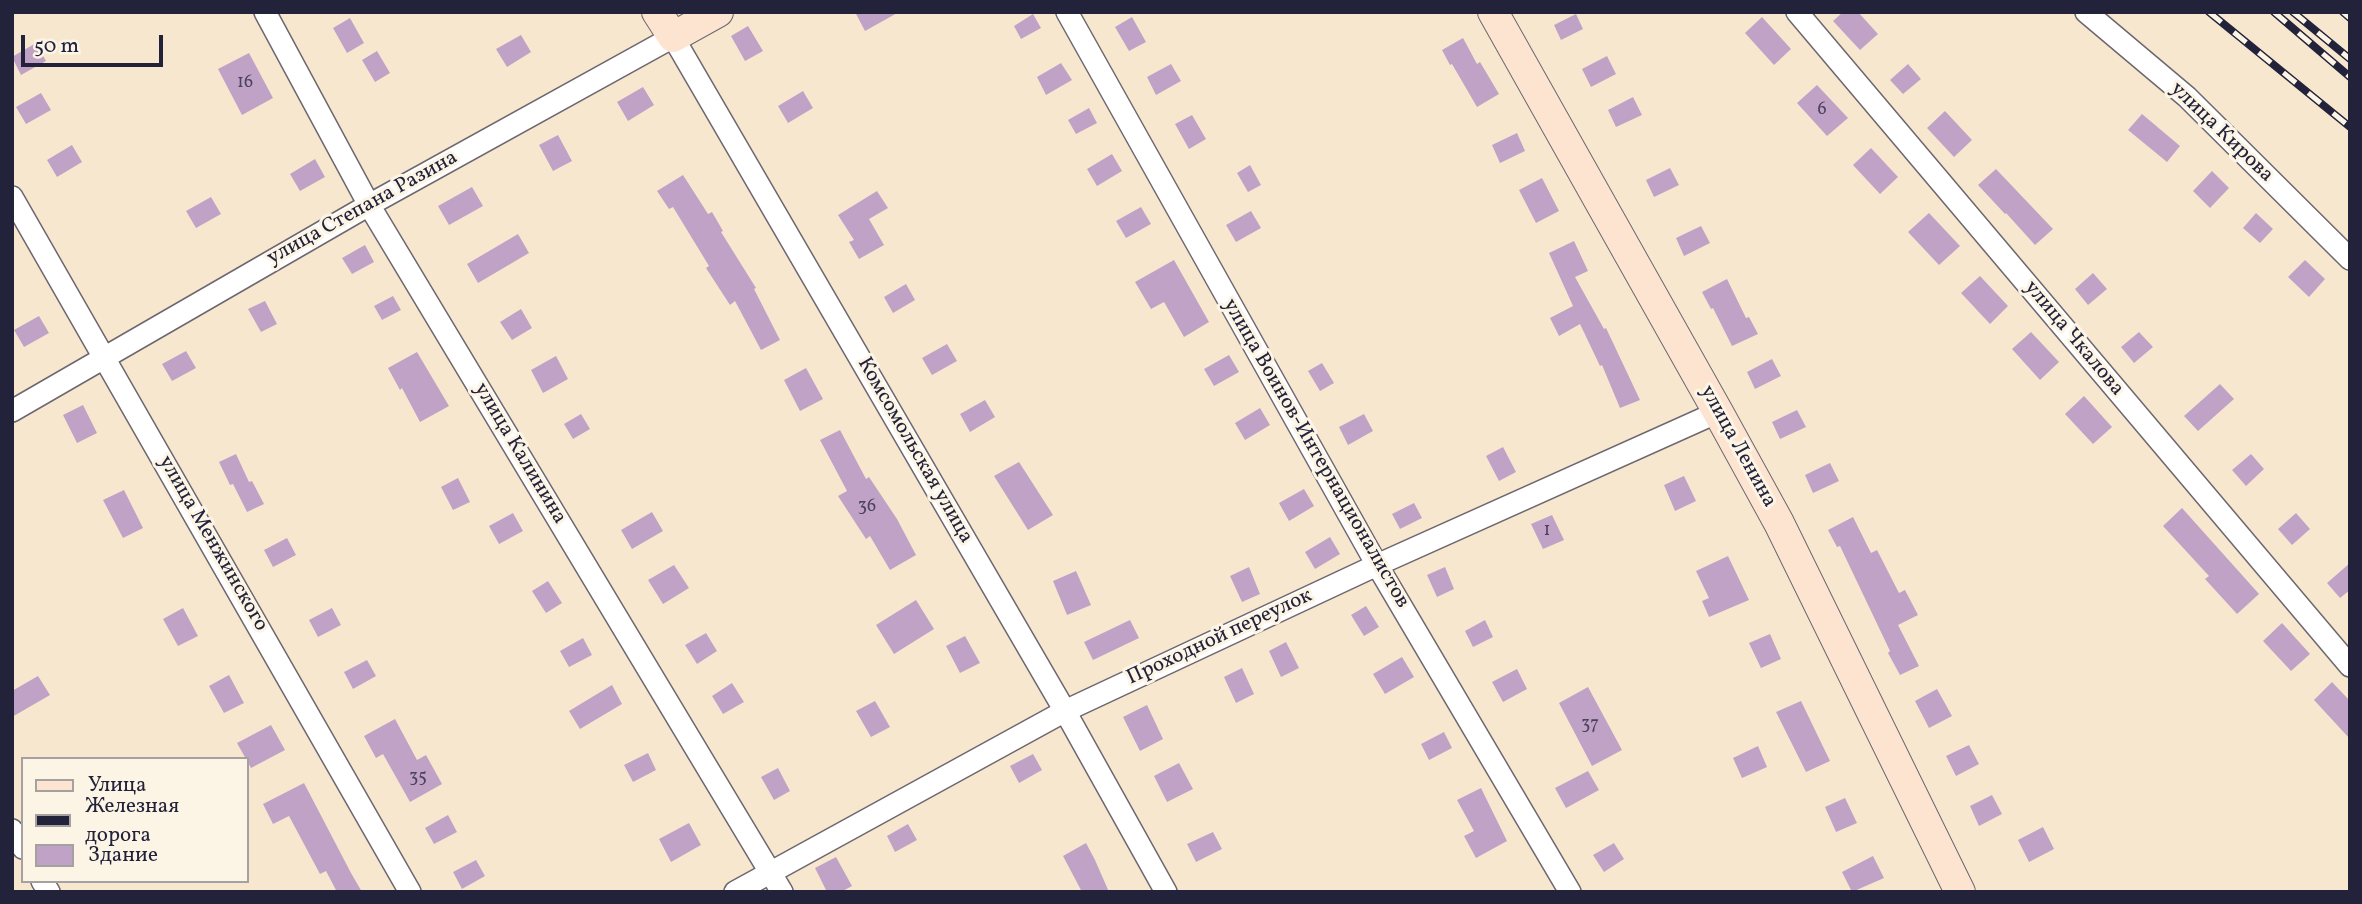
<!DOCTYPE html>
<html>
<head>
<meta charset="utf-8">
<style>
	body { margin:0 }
	#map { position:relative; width:2362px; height:904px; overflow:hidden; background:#f7e7cf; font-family:Vollkorn,serif }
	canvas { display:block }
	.frame { position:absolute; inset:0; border:14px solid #22223b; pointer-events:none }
	.legend { position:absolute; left:21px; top:757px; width:228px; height:126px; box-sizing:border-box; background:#fcf5e5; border:2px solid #a5a1a1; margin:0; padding:9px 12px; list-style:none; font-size:21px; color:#22223b }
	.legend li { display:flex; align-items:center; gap:14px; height:35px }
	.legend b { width:35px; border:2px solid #a5a1a1 }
	.scale { position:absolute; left:21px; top:35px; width:142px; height:32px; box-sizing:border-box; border:4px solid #22223b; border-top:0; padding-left:9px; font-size:21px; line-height:24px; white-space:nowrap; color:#22223b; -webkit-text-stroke:5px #fcf5e5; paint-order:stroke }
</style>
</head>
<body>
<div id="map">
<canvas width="2362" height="904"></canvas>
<div class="frame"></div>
<ul class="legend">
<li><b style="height:9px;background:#fde4d1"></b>Улица</li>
<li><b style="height:9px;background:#22223b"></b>Железная дорога</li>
<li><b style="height:19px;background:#c1a2c7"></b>Здание</li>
</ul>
<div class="scale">50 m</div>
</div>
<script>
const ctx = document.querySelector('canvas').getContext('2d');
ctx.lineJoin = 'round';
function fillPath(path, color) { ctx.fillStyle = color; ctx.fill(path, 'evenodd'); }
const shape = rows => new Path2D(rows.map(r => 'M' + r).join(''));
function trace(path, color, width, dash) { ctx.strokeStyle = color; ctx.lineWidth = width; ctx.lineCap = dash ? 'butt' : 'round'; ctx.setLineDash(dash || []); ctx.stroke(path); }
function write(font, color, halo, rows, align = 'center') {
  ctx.font = font + ' Vollkorn,serif'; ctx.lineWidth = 6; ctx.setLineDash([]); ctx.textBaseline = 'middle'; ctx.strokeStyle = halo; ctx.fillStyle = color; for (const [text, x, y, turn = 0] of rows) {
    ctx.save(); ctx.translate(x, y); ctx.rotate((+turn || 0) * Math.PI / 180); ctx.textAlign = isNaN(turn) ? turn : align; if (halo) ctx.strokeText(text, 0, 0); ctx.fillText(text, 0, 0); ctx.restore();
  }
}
const building = shape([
	[855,12,899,12,865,31],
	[1843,12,1858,12,1878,34,1860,50,1833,21],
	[1033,14,1041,28,1021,39,1014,26],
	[1576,14,1583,29,1561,40,1554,25],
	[1132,17,1146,42,1129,51,1115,27],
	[1762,17,1791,49,1774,65,1745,33],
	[350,18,364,43,347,53,333,28],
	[748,26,763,51,745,61,731,36],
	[521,35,531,52,507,67,496,49],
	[1463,38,1477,64,1480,62,1499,94,1477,107,1452,64,1450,65,1442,50],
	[36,43,46,61,21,75,12,57],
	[377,51,390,73,375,82,362,60],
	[249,53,273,98,242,115,218,69],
	[1607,56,1616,74,1591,87,1582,69],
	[1061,63,1072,80,1046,95,1037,77],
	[1171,64,1181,81,1156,95,1147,77],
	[1908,64,1921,79,1903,94,1890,80],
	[1817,85,1848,118,1827,136,1797,103],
	[643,87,654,105,628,121,617,102],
	[803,91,813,108,788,123,778,106],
	[41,93,51,110,26,124,16,107],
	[1633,97,1642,115,1616,127,1608,110],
	[1089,108,1097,123,1076,134,1068,120],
	[1945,111,1972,140,1954,157,1927,128],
	[2142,114,2180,146,2167,162,2128,130],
	[1192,115,1206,139,1189,149,1175,124],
	[1517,133,1525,151,1500,163,1492,145],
	[558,135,572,161,553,171,539,145],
	[72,145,82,162,57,177,47,160],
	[1871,148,1898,177,1880,194,1853,165],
	[1112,154,1122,171,1097,186,1087,169],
	[315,159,325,177,300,191,290,174],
	[1250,165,1261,185,1248,192,1237,173],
	[1670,168,1679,185,1654,197,1646,180],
	[1996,169,2053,229,2035,245,2006,213,2005,214,1978,185],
	[2212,171,2229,188,2210,208,2193,191],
	[683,175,708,214,712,212,723,231,721,232,756,288,754,289,780,340,761,350,735,301,730,305,706,268,709,266,673,207,669,209,657,191],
	[1542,178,1559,211,1536,223,1519,190],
	[472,187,483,206,449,225,438,206],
	[877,191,888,208,869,219,884,245,859,259,849,242,854,240,838,215],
	[211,197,221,214,196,228,186,211],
	[1141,207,1151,224,1126,238,1116,221],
	[1251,211,1261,228,1236,242,1226,225],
	[1929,213,1960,246,1939,265,1908,232],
	[2256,213,2273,229,2260,243,2243,228],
	[1701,226,1710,243,1684,256,1676,238],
	[518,234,529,253,478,283,467,264],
	[1574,241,1588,271,1575,277,1604,329,1606,328,1640,400,1620,408,1602,365,1600,366,1580,324,1559,336,1550,318,1573,306,1549,253],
	[365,245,374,262,352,274,342,258],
	[1174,260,1209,322,1184,337,1164,302,1151,309,1135,282],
	[2305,260,2325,279,2309,297,2288,277],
	[2093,273,2107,289,2088,305,2075,289],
	[1980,276,2008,306,1990,324,1961,293],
	[1727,279,1746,318,1749,317,1758,334,1732,346,1713,308,1711,309,1702,292],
	[906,284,915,300,893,313,884,297],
	[393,296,401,310,382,320,374,306],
	[265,301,277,324,261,332,248,309],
	[521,309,532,328,512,340,500,322],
	[39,316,49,333,24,347,14,330],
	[2031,332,2059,362,2040,380,2012,349],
	[2139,332,2153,347,2134,363,2121,347],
	[947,344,957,361,932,375,922,358],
	[186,351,196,368,172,381,162,364],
	[417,352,449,406,420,422,402,388,400,390,388,368],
	[1229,355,1239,372,1214,386,1204,369],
	[556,356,568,379,543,393,531,370],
	[1772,359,1781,376,1755,389,1747,372],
	[1322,363,1334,383,1320,391,1308,371],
	[806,368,823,399,800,411,784,380],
	[2220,384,2234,399,2198,431,2184,416],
	[2084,396,2112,427,2093,444,2065,414],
	[985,400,995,417,970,432,960,414],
	[83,405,97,433,77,443,63,415],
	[1260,408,1270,425,1245,440,1235,423],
	[1797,410,1806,427,1780,439,1772,422],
	[581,414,590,429,573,439,564,424],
	[1364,414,1373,431,1348,445,1339,427],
	[840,430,866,479,869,477,897,519,916,555,890,570,870,536,866,539,838,496,847,491,820,440],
	[1503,447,1516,472,1499,481,1486,456],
	[236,454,249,482,252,481,264,504,247,512,233,484,230,485,219,462],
	[2251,454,2264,469,2246,486,2232,470],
	[1019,462,1053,515,1028,530,994,476],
	[1830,463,1839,481,1813,493,1805,475],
	[1684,476,1696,501,1675,511,1664,485],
	[458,478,470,502,453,510,441,487],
	[1304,489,1314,506,1289,521,1279,503],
	[124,490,143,528,123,538,103,500],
	[1414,503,1422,518,1400,529,1392,514],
	[2182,508,2259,594,2237,614,2205,579,2209,576,2163,526],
	[652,512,663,531,632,549,621,530],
	[513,513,523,531,499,544,489,526],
	[2296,513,2310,529,2292,545,2278,529],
	[1552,515,1564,540,1543,549,1531,524],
	[1853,517,1871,553,1877,550,1899,593,1905,590,1918,615,1898,625,1919,666,1900,675,1888,653,1890,651,1840,546,1837,547,1828,530],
	[1330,537,1340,554,1315,569,1305,552],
	[287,538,296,555,273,567,264,550],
	[1728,556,1749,600,1709,617,1702,601,1709,598,1696,571],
	[2350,563,2350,590,2340,598,2327,583],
	[674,565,689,588,663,604,648,580],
	[1249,567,1260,594,1242,602,1230,576],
	[1445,567,1454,589,1437,597,1427,575],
	[1076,571,1091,605,1067,615,1053,581],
	[548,581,562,603,546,613,532,591],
	[916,600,934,629,894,654,876,625],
	[1366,606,1379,627,1364,636,1351,615],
	[183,608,198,636,178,646,163,619],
	[332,608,341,625,318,637,309,620],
	[1130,620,1139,638,1093,660,1084,642],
	[1485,620,1493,637,1473,647,1465,631],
	[2282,623,2310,654,2291,671,2263,641],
	[706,633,717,651,697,664,685,645],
	[1770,634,1781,659,1761,668,1749,643],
	[965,636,980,663,960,673,946,646],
	[583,638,592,655,569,667,560,651],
	[1286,642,1299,668,1281,677,1269,651],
	[1402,657,1414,677,1385,694,1373,674],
	[367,660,376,676,353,689,344,672],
	[1242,668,1254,694,1236,703,1224,677],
	[1517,669,1527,689,1503,702,1492,682],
	[229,675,244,703,224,713,209,686],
	[38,676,50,695,12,717,12,691],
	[2332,682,2350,701,2350,739,2314,700],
	[732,683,744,702,723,714,712,696],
	[612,685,622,704,580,729,569,711],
	[1588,687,1622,750,1592,766,1559,703],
	[1937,689,1952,716,1929,728,1915,701],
	[875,701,890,727,871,737,856,711],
	[1801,701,1830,761,1806,772,1776,712],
	[1147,705,1163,739,1140,751,1123,717],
	[395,719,417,760,426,755,442,784,410,802,383,754,376,758,364,736],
	[271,725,285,750,251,768,237,743],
	[1444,732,1452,748,1429,760,1421,744],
	[1969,745,1979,764,1956,776,1946,756],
	[1758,746,1767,767,1742,778,1733,758],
	[648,753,656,770,633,782,624,765],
	[1033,754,1042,770,1019,783,1010,766],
	[1179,763,1193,789,1167,802,1154,776],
	[778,768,790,791,774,800,761,777],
	[1588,771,1599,790,1566,808,1555,788],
	[304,783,351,873,362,892,337,892,326,871,320,874,289,816,273,824,263,804],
	[1481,788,1507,841,1476,858,1464,836,1474,831,1457,800],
	[1992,795,2002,814,1979,826,1970,806],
	[1845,798,1857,823,1836,832,1825,807],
	[448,815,457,832,434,844,425,828],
	[689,823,701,845,671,862,659,839],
	[908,824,917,840,895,852,887,836],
	[2043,827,2054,849,2029,862,2018,840],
	[1213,832,1222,849,1196,862,1187,844],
	[1086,843,1095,860,1109,892,1082,892,1063,856],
	[1614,843,1624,859,1604,872,1593,855],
	[1873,856,1884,878,1852,892,1842,872],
	[836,857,852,886,841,892,827,892,815,868],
	[476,860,485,876,462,889,453,872]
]);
const minor = shape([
	[265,12,369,205,782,892],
	[1067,12,1377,565,1570,892],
	[1797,12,2350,666],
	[2086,12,2187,97,2350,259],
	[12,197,410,892],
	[12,411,369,205,673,37,1065,711,1166,892],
	[12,830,23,848],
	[42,881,49,892],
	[735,892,1065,711,1377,565,1718,412]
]);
const secondary = shape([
	[657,12,673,37,718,12],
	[1493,12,1718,412,1779,523,1960,892]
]);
const rail = shape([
	[2209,12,2350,127],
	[2274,12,2350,77],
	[2293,12,2350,59],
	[2343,12,2350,18]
]);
const numberNames = [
	["16",245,84],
	["6",1822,111],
	["36",867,508],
	["1",1547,532],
	["37",1590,726],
	["35",418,779]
];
const streetNames = [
	["улица Кирова",2221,133,44],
	["улица Степана Разина",363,209,-29],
	["улица Чкалова",2073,339,50],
	["улица Ленина",1737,447,61],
	["Комсомольская улица",914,451,60],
	["улица Калинина",519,454,59],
	["улица Воинов-Интернационалистов",1315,454,60],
	["улица Менжинского",212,544,60],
	["Проходной переулок",1220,638,-25]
];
fillPath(building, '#c1a2c7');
trace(minor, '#6d676f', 24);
trace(secondary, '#6d676f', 32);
trace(minor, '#fff', 21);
trace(secondary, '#fde4d1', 30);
trace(rail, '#22223b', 8);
trace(rail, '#fcf5e5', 5, [16]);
write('18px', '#4a425e', null, numberNames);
write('21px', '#22223b', '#fcf5e5', streetNames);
</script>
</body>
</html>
